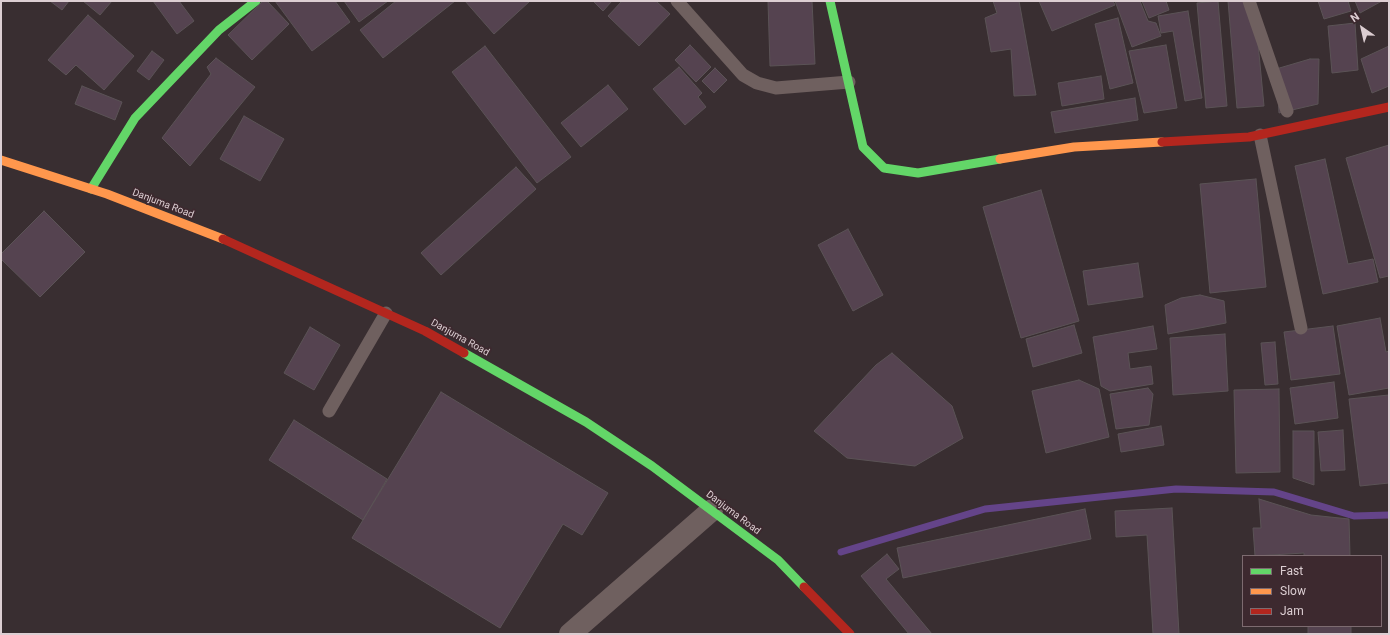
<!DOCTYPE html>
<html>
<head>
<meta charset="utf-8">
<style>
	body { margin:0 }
	#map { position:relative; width:1390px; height:635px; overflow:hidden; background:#392e31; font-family:Roboto,sans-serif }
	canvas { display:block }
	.frame { position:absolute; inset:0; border:2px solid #dcced2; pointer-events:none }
	.legend { position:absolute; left:1242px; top:555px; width:140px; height:72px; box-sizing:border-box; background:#3d292f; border:1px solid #7d6b70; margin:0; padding:5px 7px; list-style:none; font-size:12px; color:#dcced2 }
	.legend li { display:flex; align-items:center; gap:8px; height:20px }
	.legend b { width:20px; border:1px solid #7d6b70 }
	.north { position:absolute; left:1342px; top:8px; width:40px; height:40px; -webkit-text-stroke:3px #3d292f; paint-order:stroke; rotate:326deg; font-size:11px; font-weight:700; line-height:16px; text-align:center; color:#dcced2 }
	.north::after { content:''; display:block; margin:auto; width:14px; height:18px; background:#dcced2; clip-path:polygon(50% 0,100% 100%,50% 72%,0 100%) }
</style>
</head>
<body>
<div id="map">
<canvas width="1390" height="635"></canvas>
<div class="frame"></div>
<ul class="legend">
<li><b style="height:5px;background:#63d668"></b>Fast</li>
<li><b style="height:5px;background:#ff974d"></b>Slow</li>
<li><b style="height:5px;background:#b3261e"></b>Jam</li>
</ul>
<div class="north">N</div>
</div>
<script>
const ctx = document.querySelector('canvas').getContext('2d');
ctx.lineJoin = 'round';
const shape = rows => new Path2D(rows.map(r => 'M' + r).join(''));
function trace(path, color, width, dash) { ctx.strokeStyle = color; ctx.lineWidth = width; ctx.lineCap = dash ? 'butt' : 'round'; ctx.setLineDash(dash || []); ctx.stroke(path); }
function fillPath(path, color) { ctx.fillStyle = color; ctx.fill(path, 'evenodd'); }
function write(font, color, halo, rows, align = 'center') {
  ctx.font = font + ' Roboto,sans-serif'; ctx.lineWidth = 3.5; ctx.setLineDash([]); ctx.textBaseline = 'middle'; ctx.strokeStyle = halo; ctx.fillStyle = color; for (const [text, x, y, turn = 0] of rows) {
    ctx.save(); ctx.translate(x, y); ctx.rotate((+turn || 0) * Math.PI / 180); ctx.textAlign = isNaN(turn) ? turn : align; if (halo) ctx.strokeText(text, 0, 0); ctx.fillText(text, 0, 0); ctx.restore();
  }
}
const stream = shape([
	[841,552,985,509,1176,489,1274,492,1354,516,1389,515]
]);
const building = shape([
	[50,1,69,1,62,10,50,1],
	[83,1,112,1,100,15,83,1],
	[153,1,179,1,194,21,177,34,153,1],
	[263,1,267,1,289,24,252,60,228,35,263,1],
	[275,1,335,1,350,22,312,51,275,1],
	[344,1,388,1,359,22,344,1],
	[396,1,455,1,383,58,360,30,396,1],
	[465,1,530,1,494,34,465,1],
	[593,1,612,1,603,11,593,1],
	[622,1,656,1,670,14,639,46,608,16,622,1],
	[768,1,812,1,815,64,770,66,768,1],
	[993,1,1019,1,1036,95,1014,96,1011,49,991,52,985,18,997,13,993,1],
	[1039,1,1113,1,1115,5,1052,31,1039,1],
	[1115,1,1140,1,1148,21,1156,23,1161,36,1132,47,1115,1],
	[1142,1,1166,1,1169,10,1149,18,1142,1],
	[1218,1,1227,106,1206,108,1197,3,1218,1],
	[1228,1,1254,1,1264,106,1237,108,1228,1],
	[1318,1,1348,1,1351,11,1324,19,1318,1],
	[1355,1,1382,1,1360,13,1355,1],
	[1188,11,1202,98,1185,101,1173,31,1161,33,1158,16,1188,11],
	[88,15,134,56,104,90,76,65,66,75,48,60,88,15],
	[1118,18,1133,83,1110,89,1095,24,1118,18],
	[1355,23,1358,70,1332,73,1328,26,1355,23],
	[690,45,711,67,696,82,675,60,690,45],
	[1166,45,1177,108,1144,113,1129,51,1166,45],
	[485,46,571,157,537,183,452,72,485,46],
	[1389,46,1389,86,1372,93,1361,59,1389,46],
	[152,51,164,60,149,80,137,71,152,51],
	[216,58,255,87,190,166,162,138,211,74,207,67,216,58],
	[1310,59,1319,59,1318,104,1279,113,1276,69,1310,59],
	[679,67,702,93,698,97,706,107,685,125,653,89,679,67],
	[715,68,727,80,714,93,702,81,715,68],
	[1101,76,1104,99,1062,106,1058,83,1101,76],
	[608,85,628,109,581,147,561,123,608,85],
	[82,86,122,102,115,120,75,104,82,86],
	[1135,98,1138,120,1055,133,1051,112,1135,98],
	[244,116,284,139,260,181,220,159,244,116],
	[1389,145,1389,276,1380,278,1346,158,1389,145],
	[1325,159,1348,264,1373,259,1378,282,1323,294,1295,166,1325,159],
	[516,167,536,189,441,275,421,253,516,167],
	[1256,179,1266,287,1210,293,1200,184,1256,179],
	[1041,190,1079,321,1021,338,983,207,1041,190],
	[44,211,85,252,40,297,1,259,1,254,44,211],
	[848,229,883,295,853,311,818,245,848,229],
	[1138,263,1143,297,1088,305,1083,271,1138,263],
	[1200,295,1224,301,1226,323,1168,334,1165,305,1181,298,1200,295],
	[1380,318,1386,352,1389,351,1389,388,1349,395,1337,326,1380,318],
	[1074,325,1082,353,1033,367,1026,339,1074,325],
	[1153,326,1157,349,1128,353,1130,369,1151,366,1153,384,1110,391,1101,386,1093,337,1153,326],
	[1333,326,1340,374,1291,380,1284,332,1333,326],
	[310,327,340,345,314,390,284,373,310,327],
	[1225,334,1228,391,1173,395,1170,338,1225,334],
	[1275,342,1278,384,1265,385,1261,343,1275,342],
	[892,353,952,406,963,438,915,466,847,458,814,431,876,365,892,353],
	[1079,380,1099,389,1109,437,1046,453,1032,391,1079,380],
	[1334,382,1338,418,1295,424,1290,388,1334,382],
	[1148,388,1153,394,1149,425,1116,429,1110,394,1148,388],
	[1279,389,1280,472,1236,473,1234,390,1279,389],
	[441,392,608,493,582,535,563,524,500,628,352,538,441,392],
	[1389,395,1389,483,1360,486,1349,399,1389,395],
	[294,420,387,479,363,520,269,460,294,420],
	[1161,426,1164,445,1121,452,1118,434,1161,426],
	[1343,430,1345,470,1321,471,1318,432,1343,430],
	[1293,431,1314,431,1314,485,1293,478,1293,431],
	[1259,499,1311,515,1349,519,1350,556,1304,556,1304,553,1255,556,1253,528,1261,528,1259,499],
	[1172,508,1179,634,1153,634,1147,535,1116,537,1115,511,1172,508],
	[1085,509,1091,539,903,578,897,548,1085,509],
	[887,554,899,569,886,579,932,634,909,634,861,576,887,554],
	[1308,626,1351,626,1351,634,1308,634,1308,626]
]);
const lane = shape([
	[677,1,743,75,757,83,776,88,849,82],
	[1249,1,1287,111],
	[1260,135,1301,328],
	[329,411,386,313]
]);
const street = shape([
	[570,634,712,510]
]);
const fast = shape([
	[830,1,863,147,884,168,918,173,1000,159],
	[91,189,135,118,219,30,256,1],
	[464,353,586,422,652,466,778,560,804,587]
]);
const slow = shape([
	[1000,159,1074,147,1162,142],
	[1,160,107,194,223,239]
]);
const jam = shape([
	[1162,142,1249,137,1389,107],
	[223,239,425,331,464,353],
	[804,587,850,634]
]);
const streetNames = [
	["Danjuma Road",163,204,21],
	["Danjuma Road",460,338,29],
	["Danjuma Road",733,513,37]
];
trace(stream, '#644489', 7);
fillPath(building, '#554350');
trace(building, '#5b5356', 1);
trace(lane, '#6f605f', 13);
trace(street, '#6f605f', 22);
trace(fast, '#63d668', 9);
trace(slow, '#ff974d', 9);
trace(jam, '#b3261e', 9);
write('10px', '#dcced2', '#3d292f', streetNames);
</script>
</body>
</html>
